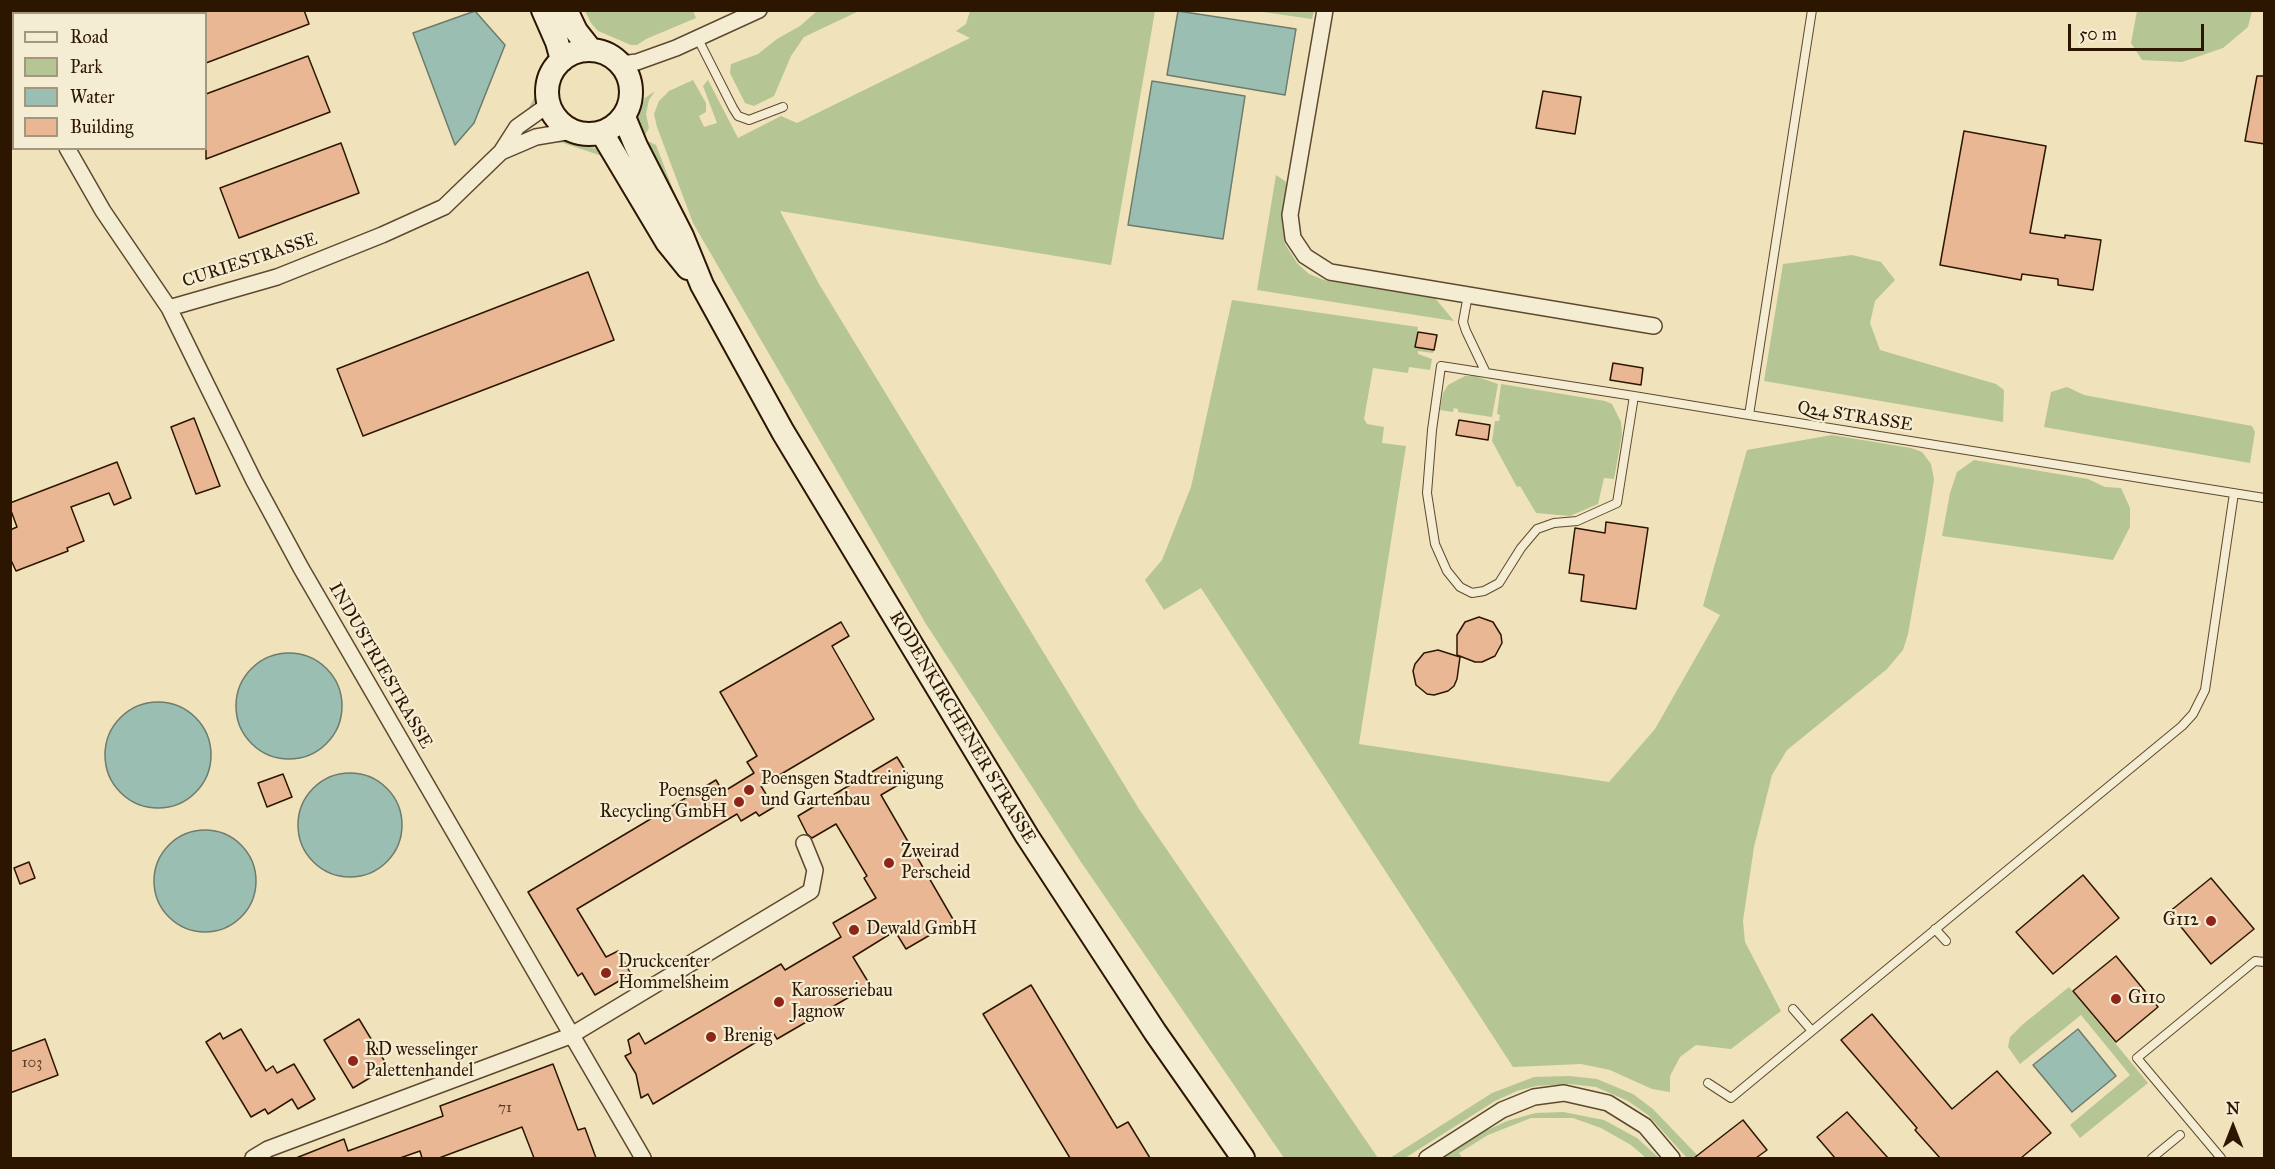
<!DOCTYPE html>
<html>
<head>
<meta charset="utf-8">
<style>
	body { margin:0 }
	#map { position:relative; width:2275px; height:1169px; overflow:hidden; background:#f0e3bc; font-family:"IM FELL Great Primer",serif }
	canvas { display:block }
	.frame { position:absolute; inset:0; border:12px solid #2d1600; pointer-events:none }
	.legend { position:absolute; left:12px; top:12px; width:195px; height:138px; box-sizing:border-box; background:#f5edd3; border:2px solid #a5977f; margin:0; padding:8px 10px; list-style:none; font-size:18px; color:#2d1600 }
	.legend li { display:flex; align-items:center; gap:12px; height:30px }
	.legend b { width:30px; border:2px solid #a5977f }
	.north { position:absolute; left:2203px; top:1097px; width:60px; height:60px; -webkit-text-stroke:4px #f5edd3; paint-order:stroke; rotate:0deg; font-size:16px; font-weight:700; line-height:24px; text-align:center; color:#2d1600 }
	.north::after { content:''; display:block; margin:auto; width:21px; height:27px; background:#2d1600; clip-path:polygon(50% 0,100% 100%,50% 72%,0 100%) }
	.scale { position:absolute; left:2068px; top:24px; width:136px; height:27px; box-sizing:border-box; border:3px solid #2d1600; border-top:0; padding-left:8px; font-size:18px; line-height:21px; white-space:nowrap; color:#2d1600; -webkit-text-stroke:4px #f5edd3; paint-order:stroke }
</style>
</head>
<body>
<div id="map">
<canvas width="2275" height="1169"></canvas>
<div class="frame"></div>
<ul class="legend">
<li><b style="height:8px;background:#f5edd3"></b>Road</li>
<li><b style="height:16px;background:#b5c594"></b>Park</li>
<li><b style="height:16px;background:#9abeb2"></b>Water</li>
<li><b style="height:16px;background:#eab795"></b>Building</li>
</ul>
<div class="north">N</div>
<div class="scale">50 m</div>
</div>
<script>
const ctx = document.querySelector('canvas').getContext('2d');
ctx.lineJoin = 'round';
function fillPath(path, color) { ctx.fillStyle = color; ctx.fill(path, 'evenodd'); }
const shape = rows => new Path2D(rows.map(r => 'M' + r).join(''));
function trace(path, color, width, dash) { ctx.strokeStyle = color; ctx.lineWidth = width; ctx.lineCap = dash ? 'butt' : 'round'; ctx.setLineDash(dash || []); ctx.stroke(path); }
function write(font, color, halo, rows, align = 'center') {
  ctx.font = font + ' "IM FELL Great Primer",serif'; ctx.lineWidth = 4.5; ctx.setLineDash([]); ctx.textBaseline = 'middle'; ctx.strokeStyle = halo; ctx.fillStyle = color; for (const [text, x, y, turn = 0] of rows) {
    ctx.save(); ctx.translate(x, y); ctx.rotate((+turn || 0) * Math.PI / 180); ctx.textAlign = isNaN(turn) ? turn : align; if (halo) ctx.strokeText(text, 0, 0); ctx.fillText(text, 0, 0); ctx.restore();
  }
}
const green = shape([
	[585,11,693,11,696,18,646,39,637,45,631,45,598,31,591,23],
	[817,11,859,11,804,37,791,56,774,96,754,106,745,103,730,73,731,64,758,54,777,39,800,26],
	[970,11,1155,11,1111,265,780,211,819,284,1139,809,1378,1158,1284,1158,1081,862,926,624,693,223,657,127,654,114,659,101,669,91,693,80,706,103,706,112,699,116,704,127,717,123,703,86,708,80,738,138,781,116,797,123,970,38,956,31,966,24],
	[1256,11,1314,11,1312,19],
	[2137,11,2137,10,2252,11,2248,27,2223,48,2182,62,2142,60,2131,43],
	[549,53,551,57,550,64,540,95,530,110,529,107,537,93],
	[655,91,649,100,646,114,649,128,645,135,638,138,636,125,641,106,645,98],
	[561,138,595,148,605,157,563,143,548,142],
	[650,142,656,145,687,226,640,147],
	[1276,175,1285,181,1287,187,1282,223,1285,244,1297,263,1309,274,1324,280,1435,298,1454,321,1257,290],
	[1852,255,1881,262,1895,280,1875,301,1870,323,1880,350,1996,384,2004,390,2003,422,1764,381,1783,264],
	[1232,300,1418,327,1415,347,1434,350,1433,353,1418,351,1418,354,1432,359,1430,370,1409,367,1408,373,1373,368,1364,419,1367,424,1384,427,1382,443,1406,446,1359,744,1609,782,1655,729,1720,615,1703,606,1747,450,1832,435,1911,448,1922,452,1931,464,1934,479,1927,526,1908,634,1903,650,1887,669,1787,750,1772,775,1754,847,1743,921,1745,942,1781,1011,1731,1049,1696,1045,1680,1057,1670,1076,1670,1092,1652,1089,1610,1070,1581,1064,1513,1067,1201,588,1164,610,1145,580,1162,560,1191,487],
	[1465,376,1475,376,1498,384,1492,417,1458,412,1458,409,1454,408,1453,412,1440,410,1443,393,1448,385],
	[1501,384,1605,401,1612,404,1621,422,1622,435,1614,479,1604,478,1598,504,1570,516,1536,513,1520,486,1517,487,1492,441,1495,421,1499,421,1500,415,1497,414],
	[2067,387,2084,395,2252,426,2255,432,2250,463,2044,427,2051,392],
	[1974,460,2088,479,2105,487,2121,488,2130,508,2130,527,2113,560,1942,536,1950,493,1957,472],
	[2069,987,2148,1083,2080,1138,2070,1125,2130,1075,2081,1015,2020,1064,2008,1047,2010,1037,2022,1025],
	[1570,1076,1597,1079,1633,1094,1653,1109,1700,1158,1687,1158,1648,1115,1628,1101,1596,1087,1569,1084,1536,1086,1517,1091,1495,1101,1405,1158,1390,1158,1492,1093,1534,1077],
	[1563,1112,1604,1120,1637,1138,1659,1158,1646,1158,1631,1145,1601,1128,1573,1118,1531,1118,1488,1135,1459,1153,1462,1158,1442,1158,1483,1132,1507,1121,1536,1113]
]);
const water = shape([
	[475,11,505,45,474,123,455,145,413,33,475,11],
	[1178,11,1296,29,1285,95,1167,75,1178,11],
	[1152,81,1245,96,1223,239,1128,225,1152,81],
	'236 706a53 53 0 1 1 106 0a53 53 0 1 1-106 0Z',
	'105 755a53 53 0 1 1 106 0a53 53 0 1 1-106 0Z',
	'298 825a52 52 0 1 1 104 0a52 52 0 1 1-104 0Z',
	'154 881a51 51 0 1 1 102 0a51 51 0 1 1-102 0Z',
	[2078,1029,2116,1076,2072,1112,2033,1065,2078,1029]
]);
const building = shape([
	[206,10,304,10,309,24,206,63,206,10],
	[308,56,330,112,206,159,206,94,308,56],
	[2257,76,2265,76,2265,144,2245,141,2257,76],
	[1543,91,1581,97,1575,134,1536,128,1543,91],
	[1964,131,2046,146,2030,233,2065,238,2065,235,2101,240,2093,290,2058,285,2058,279,2022,274,2021,280,1940,265,1964,131],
	[341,143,359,193,239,238,220,188,341,143],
	[588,272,614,340,363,436,337,369,588,272],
	[1418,332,1437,335,1434,350,1415,347,1418,332],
	[1613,363,1643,368,1641,385,1610,380,1613,363],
	[194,418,220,486,196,494,171,427,194,418],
	[1459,420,1490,425,1488,440,1456,435,1459,420],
	[117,462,131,498,114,505,109,493,71,507,84,541,67,548,68,551,16,571,10,558,10,530,17,527,10,508,10,503,117,462],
	[1606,522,1648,528,1636,609,1581,601,1584,575,1569,573,1575,528,1605,533,1606,522],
	[1479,617,1493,622,1501,635,1502,643,1495,656,1482,662,1475,662,1457,655,1457,635,1465,622,1479,617],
	[841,622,849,636,832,646,874,719,761,786,774,807,759,816,756,812,741,821,737,814,577,909,606,957,618,951,631,974,595,995,582,973,578,976,528,892,716,780,723,792,754,773,747,762,757,756,720,692,841,622],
	[1438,650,1460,657,1457,679,1454,686,1448,691,1434,695,1427,694,1416,685,1413,671,1415,664,1424,653,1438,650],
	[897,757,910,778,881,795,954,921,906,949,895,931,853,957,870,985,777,1039,773,1032,653,1104,648,1094,641,1098,636,1074,625,1056,631,1053,628,1040,639,1033,645,1044,781,964,785,970,841,937,833,923,876,898,864,878,867,876,836,824,812,838,807,834,798,816,897,757],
	[283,774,292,797,267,807,258,783,283,774],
	[29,862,35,878,20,884,14,868,29,862],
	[2083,875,2119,918,2053,974,2016,932,2083,875],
	[2211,878,2254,929,2211,964,2169,912,2211,878],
	[2116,956,2158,1007,2116,1042,2073,991,2116,956],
	[1031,985,1117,1128,1128,1122,1150,1158,1070,1158,983,1014,1031,985],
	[1872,1014,1952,1109,1997,1071,2051,1133,2021,1158,1940,1158,1915,1130,1917,1128,1841,1040,1872,1014],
	[359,1019,388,1067,353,1088,324,1040,359,1019],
	[241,1029,266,1071,273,1066,277,1073,294,1064,315,1099,298,1109,292,1099,268,1114,265,1109,251,1117,206,1042,220,1033,223,1039,241,1029],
	[45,1039,58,1075,10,1093,10,1052,45,1039],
	[553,1064,578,1130,585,1128,596,1158,534,1158,522,1127,439,1158,422,1158,420,1151,400,1158,296,1158,344,1139,348,1151,443,1116,440,1106,553,1064],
	[1847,1112,1888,1158,1835,1158,1817,1137,1847,1112],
	[1743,1120,1767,1150,1756,1158,1694,1158,1743,1120]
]);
const service = shape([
	[698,39,733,108,738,116,749,120,783,107],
	[1468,295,1463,322,1466,331,1486,373],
	[1634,396,1617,503,1577,521,1554,523,1537,529,1521,548,1499,583,1484,591,1472,593,1460,587,1447,571,1435,544,1427,493,1432,430,1441,366,1486,373,1634,396,1749,415,2264,498],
	[1749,415,1812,10],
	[1935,929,1946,941],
	[1793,1009,1812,1031,2182,726,2193,714,2205,690,2234,493],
	[1708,1083,1731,1098,1812,1031],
	[2152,1158,2180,1135],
	[2221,1158,2137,1058,2255,961,2264,962]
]);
const minor = shape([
	[1325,10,1290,215,1293,238,1305,256,1330,272,1654,326],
	[10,47,14,52],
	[621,64,637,62,676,48,759,10],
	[67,148,103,211,169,308,254,481,301,568,643,1158],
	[501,152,536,137,572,131],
	[169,308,277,277,382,235,444,207,501,152,517,127,548,105,547,100],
	[253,1158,268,1149,570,1036,811,891,815,870,804,843],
	[1427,1158,1502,1110,1534,1097,1564,1093,1608,1103,1645,1126,1672,1158]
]);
const secondary = shape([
	[543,10,557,42,562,60],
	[566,10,576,31,591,50],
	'547 92a42 42 0 1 1 84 0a42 42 0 1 1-84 0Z',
	[624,117,636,146,682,236,702,285,783,432,1027,836,1155,1032,1243,1158],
	[602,133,667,242,688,268]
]);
const markers = [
	[749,790,6,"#8f2418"],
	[739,802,6,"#8f2418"],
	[889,863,6,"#8f2418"],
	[2211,921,6,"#8f2418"],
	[854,930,6,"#8f2418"],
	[606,973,6,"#8f2418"],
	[2116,999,6,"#8f2418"],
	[779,1002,6,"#8f2418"],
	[711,1037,6,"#8f2418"],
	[353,1061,6,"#8f2418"]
];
const numberNames = [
	["103",32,1063],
	["71",505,1108]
];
const streetNames = [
	["CURIESTRASSE",250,261,-18],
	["Q24 STRASSE",1855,417,9],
	["INDUSTRIESTRASSE",380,666,60],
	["RODENKIRCHENER STRASSE",962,728,59]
];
const poiNames = [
	["Poensgen Stadtreinigung",761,780],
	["und Gartenbau",761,801],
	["Poensgen",727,792,"right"],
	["Recycling GmbH",727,813,"right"],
	["Zweirad",901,853],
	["Perscheid",901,874],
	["G112",2199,921,"right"],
	["Dewald GmbH",866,930],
	["Druckcenter",618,963],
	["Hommelsheim",618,984],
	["Karosseriebau",791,992],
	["Jagnow",791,1013],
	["G110",2128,999],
	["Brenig",723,1037],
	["RD wesselinger",365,1051],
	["Palettenhandel",365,1072]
];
fillPath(green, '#b5c594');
fillPath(water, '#9abeb2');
trace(water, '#6e7b6b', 1.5);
fillPath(building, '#eab795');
trace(building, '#2d1600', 1.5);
trace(service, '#5e492f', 10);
trace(minor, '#5e492f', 18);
trace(secondary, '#2d1600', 26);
trace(service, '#f5edd3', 8);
trace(minor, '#f5edd3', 15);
trace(secondary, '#f5edd3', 22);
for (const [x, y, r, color] of markers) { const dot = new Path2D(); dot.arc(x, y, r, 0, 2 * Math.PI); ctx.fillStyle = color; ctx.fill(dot); trace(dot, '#f5edd3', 2); }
write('15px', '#5c3e25', null, numberNames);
write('18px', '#2d1600', '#f5edd3', streetNames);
write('18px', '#2d1600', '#f5edd3', poiNames, 'left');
</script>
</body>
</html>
